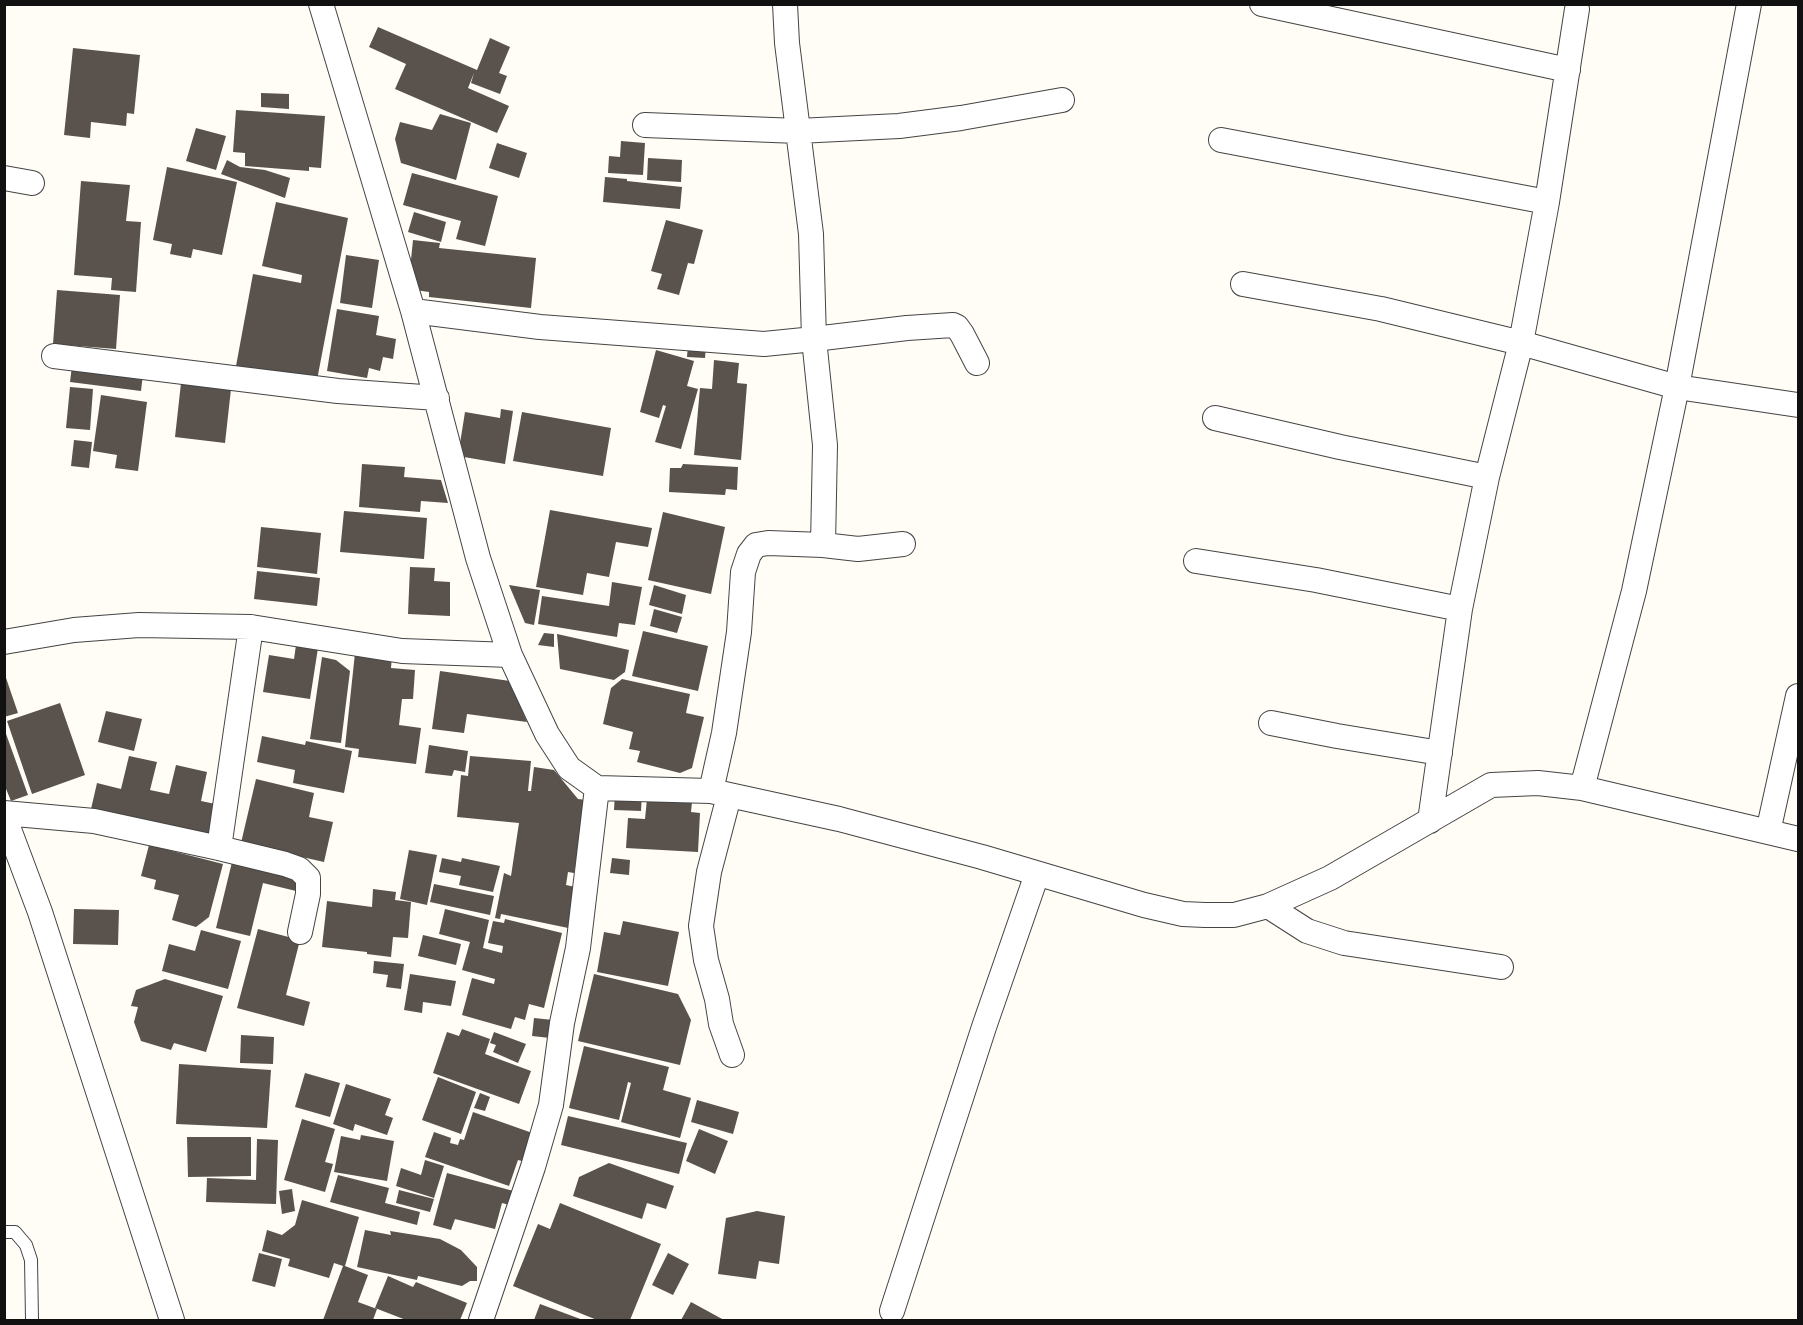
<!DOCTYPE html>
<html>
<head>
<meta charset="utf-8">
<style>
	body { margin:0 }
	#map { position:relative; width:1803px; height:1325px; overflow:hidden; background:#fffdf5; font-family:"Playfair Display",serif }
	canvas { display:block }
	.frame { position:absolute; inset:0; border:6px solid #111; pointer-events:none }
</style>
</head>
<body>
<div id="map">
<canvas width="1803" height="1325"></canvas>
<div class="frame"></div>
</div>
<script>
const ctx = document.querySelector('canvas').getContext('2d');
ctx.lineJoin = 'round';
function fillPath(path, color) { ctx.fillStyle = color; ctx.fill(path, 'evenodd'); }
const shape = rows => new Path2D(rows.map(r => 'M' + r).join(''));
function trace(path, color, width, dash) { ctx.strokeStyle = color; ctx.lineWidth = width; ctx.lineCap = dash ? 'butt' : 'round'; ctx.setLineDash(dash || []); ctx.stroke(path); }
const building = shape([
	[378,27,477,70,490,38,510,47,499,73,507,76,500,94,471,83,474,73,468,88,509,106,497,133,395,89,406,64,369,47],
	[73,48,140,55,134,114,127,113,126,126,91,122,90,138,64,135],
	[261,93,289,94,289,109,261,107],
	[236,110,325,116,321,168,309,167,309,171,245,166,245,153,233,152],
	[440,114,471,123,456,180,401,163,395,139,400,122,432,130],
	[196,128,226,136,216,170,186,161],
	[621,141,645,143,643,175,608,173,609,156,620,157],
	[497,143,527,153,519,178,489,168],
	[648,158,682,160,681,182,647,180],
	[227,160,240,167,265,170,290,178,285,198,221,174],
	[167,167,237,182,222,255,193,249,191,258,170,254,172,244,153,240],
	[412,173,498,196,485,246,456,239,461,221,403,205],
	[605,177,627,179,627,181,682,187,680,209,603,202],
	[81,181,130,185,126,221,141,222,136,292,111,290,112,278,74,275],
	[276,202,348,218,317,380,236,366,253,274,301,283,302,275,262,266],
	[414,212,446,222,441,242,408,232],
	[666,220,703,230,694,264,688,263,679,295,657,289,662,274,651,271],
	[413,240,440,243,439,248,536,258,531,308,429,297,429,292,408,289],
	[346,255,379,260,372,308,340,303],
	[57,290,120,295,116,349,53,344],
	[337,309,379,316,376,335,396,339,393,359,383,357,380,371,369,368,367,378,327,371],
	[688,345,706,346,705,358,687,357],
	[656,350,694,361,687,386,698,389,681,449,655,442,666,406,663,405,659,418,640,412],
	[714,360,739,363,737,383,747,384,741,460,694,455,700,388,712,389],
	[72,366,143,374,141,391,70,382],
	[181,383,231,389,225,443,175,437],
	[70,387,93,389,90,430,66,428],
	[101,395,147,402,138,471,115,468,117,455,93,451],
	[501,409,513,411,505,464,458,456,465,412,500,418],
	[522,412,611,428,603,476,513,461],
	[74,440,92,442,89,468,71,466],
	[362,464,405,467,404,477,441,480,448,503,421,501,420,512,359,507],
	[683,464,738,467,737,490,726,489,725,495,669,492,670,468,681,468],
	[550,510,652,528,648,547,616,542,609,577,587,573,583,595,536,587],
	[344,511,427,518,424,559,340,552],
	[663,512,725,527,711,594,648,580],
	[261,527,321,533,317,574,257,567],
	[410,567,435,568,434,581,450,582,450,616,408,614],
	[257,571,320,578,317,606,254,599],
	[612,582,642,587,635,625,619,623,617,637,538,624,542,596,609,606],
	[509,585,540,590,534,625,525,623],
	[654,585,686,595,682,614,649,605],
	[654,609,682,617,677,633,650,626],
	[643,631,708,646,698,691,632,676],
	[544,633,554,634,554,647,538,645],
	[557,634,629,650,625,672,614,680,560,669],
	[296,645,318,648,310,699,263,692,269,655,294,659],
	[355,653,392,656,391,668,415,670,413,699,402,699,399,725,421,728,416,764,358,757,359,749,345,747],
	[322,657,336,660,350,671,341,743,310,739],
	[440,671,510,681,527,722,467,714,464,733,432,729],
	[4,672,18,713,4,717],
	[622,679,690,694,686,713,704,717,692,768,680,773,637,762,640,751,629,749,633,732,603,724,611,688],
	[60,703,85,775,32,794,7,721],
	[106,711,142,719,134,751,98,742],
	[5,731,28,795,11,801,4,784],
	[262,736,305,745,306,741,352,751,344,793,293,783,295,770,257,762],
	[429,745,468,751,465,772,454,770,452,776,425,773],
	[129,756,157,762,150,790,169,794,176,765,207,772,201,801,220,805,213,838,91,809,97,783,121,789],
	[470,756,531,761,528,791,531,791,534,767,554,770,578,799,586,800,574,873,568,872,566,885,580,888,573,929,501,914,500,919,495,918,504,873,511,876,519,823,457,817,461,775,468,776],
	[256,779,314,793,309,817,333,822,324,862,241,843],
	[615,792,642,793,641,811,614,810],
	[647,799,692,802,691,812,700,813,698,852,626,848,628,818,645,819],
	[149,845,223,864,209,917,196,927,172,920,179,895,154,889,156,880,141,876],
	[409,850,437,855,427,905,400,899],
	[442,858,461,862,462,858,500,866,493,892,459,885,461,876,439,872],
	[612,858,630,860,629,875,610,873],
	[232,862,300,878,296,891,263,883,250,936,216,928],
	[434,884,494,896,490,915,430,902],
	[373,889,396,892,395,900,411,902,408,938,393,937,391,957,367,954,367,952,322,947,327,901,372,907],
	[74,909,119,910,118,945,73,944],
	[445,909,489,920,483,948,502,953,503,946,488,943,493,921,504,923,505,919,562,933,544,1008,529,1004,525,1020,515,1017,511,1029,462,1015,472,978,494,984,495,979,462,970,470,942,439,934],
	[623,921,679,932,668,986,597,972,604,932,620,935],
	[258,929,300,940,286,995,310,1002,304,1026,237,1008],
	[201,930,241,941,228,989,162,971,169,944,195,951],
	[423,935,461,944,456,965,418,956],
	[374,961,404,964,401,989,386,987,388,975,373,973],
	[410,974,456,981,451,1006,423,1002,422,1013,404,1010],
	[594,974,678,994,691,1020,680,1065,578,1041],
	[165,979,223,996,206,1052,174,1043,171,1050,141,1041,134,1022,138,1007,131,1006,136,990],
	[534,1018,553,1020,550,1038,532,1036],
	[462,1029,490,1039,485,1054,531,1071,519,1104,433,1073,447,1032,459,1036],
	[494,1032,526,1044,518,1063,493,1052,496,1045,490,1043],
	[241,1035,274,1037,273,1064,240,1063],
	[584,1046,669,1067,663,1090,691,1098,680,1138,621,1122,631,1083,628,1082,619,1120,569,1108],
	[179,1064,271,1070,267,1128,176,1124],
	[305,1073,340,1083,330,1117,295,1107],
	[438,1077,476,1092,461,1134,422,1120],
	[346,1084,391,1099,385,1115,393,1118,387,1135,355,1124,353,1131,333,1124],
	[480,1093,490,1097,485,1111,474,1108],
	[697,1100,739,1112,733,1134,691,1122],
	[473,1112,538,1135,529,1163,518,1160,509,1186,425,1157,434,1132,451,1138,450,1143,458,1145,460,1139,464,1140],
	[568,1116,687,1143,679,1174,561,1145],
	[302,1119,335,1129,325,1162,333,1164,325,1192,284,1180],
	[699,1129,728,1141,715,1174,686,1161],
	[361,1135,394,1141,387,1181,334,1172,341,1136,360,1140],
	[187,1137,251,1137,251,1176,188,1177],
	[257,1139,278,1140,276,1204,206,1202,207,1178,256,1180],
	[425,1160,444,1166,434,1198,396,1186,401,1168,421,1175],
	[609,1163,674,1186,666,1209,647,1203,642,1219,573,1196,579,1177],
	[447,1173,517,1192,513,1206,502,1203,495,1229,455,1219,451,1230,433,1225],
	[338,1175,389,1188,385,1203,420,1212,417,1225,330,1202],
	[292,1189,295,1211,282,1214,279,1191],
	[399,1190,434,1199,430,1212,396,1203],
	[302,1200,359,1217,345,1266,368,1275,358,1302,377,1309,373,1320,323,1320,343,1266,334,1263,329,1278,288,1266,290,1259,262,1251,267,1230,282,1235,295,1225],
	[560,1203,661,1244,630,1320,597,1320,513,1286,538,1224,550,1229],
	[757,1211,785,1216,779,1264,759,1261,756,1279,718,1274,726,1218],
	[365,1230,391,1235,390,1231,440,1239,461,1250,477,1267,477,1281,470,1281,462,1286,418,1276,417,1280,357,1267],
	[259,1253,282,1259,275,1287,252,1281],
	[668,1253,689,1264,673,1295,652,1285],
	[388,1276,413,1287,416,1282,467,1303,460,1320,406,1320,375,1308],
	[691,1302,724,1320,681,1320],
	[540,1304,583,1320,534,1320]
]);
const service = shape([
	[4,1232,15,1232,26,1245,31,1260,32,1320]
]);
const minor = shape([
	[321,4,413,311,478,558,510,655,547,734,569,768,597,788,711,791,839,819,982,857,1144,905,1183,914,1205,915,1234,915,1268,906,1330,878,1491,785,1538,783,1582,788,1798,839],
	[785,4,787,43,811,234,814,339,907,328,953,325,957,327,962,334,977,363],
	[1262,4,1568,70],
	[645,125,798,131,899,126,961,118,1062,100],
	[1221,140,1547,202],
	[4,178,32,183],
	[1243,284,1381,309,1521,343,1677,387,1798,405],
	[413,311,540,327,764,344,814,339,825,445,823,545,858,549,903,544],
	[54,356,338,391,437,398],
	[1215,418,1340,447,1487,477],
	[1196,561,1316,580,1460,609],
	[4,642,74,630,139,625,251,627,402,651,510,655],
	[1271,723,1337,736,1440,753],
	[1582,788,1634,591,1677,387,1749,4],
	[711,791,724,733,739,632,743,572,749,554,756,545,768,543,823,545],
	[729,796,709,872,701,926,706,960,717,999,721,1024,732,1055],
	[4,813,94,821,219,848,285,864,299,869,308,878,308,894,300,932],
	[4,816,40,912,172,1320],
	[1430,821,1460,609,1487,477,1521,343,1547,202,1577,9],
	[1768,832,1798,696],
	[219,848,251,627],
	[1268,906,1307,931,1344,943,1501,967],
	[892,1311,984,1027,1037,874],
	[481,1320,533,1167,551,1105,562,1023,578,948,597,788]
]);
fillPath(building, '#5a524d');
trace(service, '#444', 14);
trace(minor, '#444', 26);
trace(service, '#fff', 12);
trace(minor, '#fff', 24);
</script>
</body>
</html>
